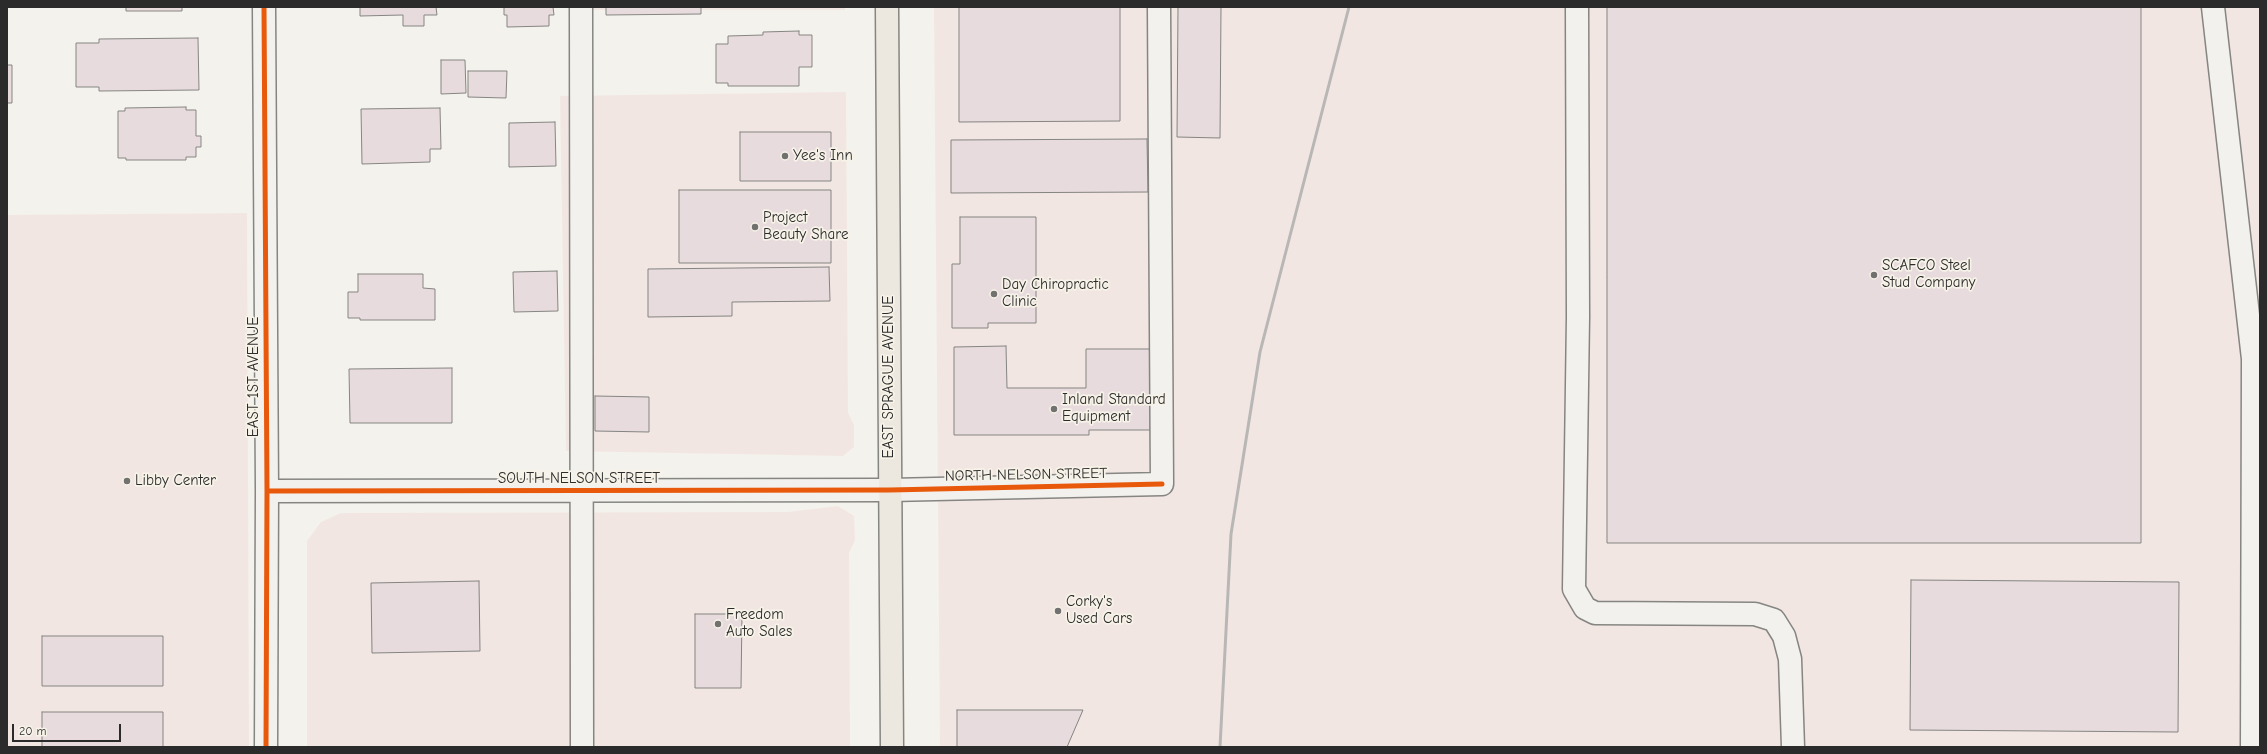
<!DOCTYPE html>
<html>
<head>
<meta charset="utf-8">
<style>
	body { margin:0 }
	#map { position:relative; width:2267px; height:754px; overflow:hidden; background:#f4f2ec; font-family:"Comic Neue",sans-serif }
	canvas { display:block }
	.frame { position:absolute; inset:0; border:8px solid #2b2b2b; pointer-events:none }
	.scale { position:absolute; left:12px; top:724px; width:109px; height:18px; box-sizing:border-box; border:2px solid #2b2b2b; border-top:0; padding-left:5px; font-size:12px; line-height:14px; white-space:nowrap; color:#2b2b2b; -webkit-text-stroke:3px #f7f3e8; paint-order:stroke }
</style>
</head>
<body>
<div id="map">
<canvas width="2267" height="754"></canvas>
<div class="frame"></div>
<div class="scale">20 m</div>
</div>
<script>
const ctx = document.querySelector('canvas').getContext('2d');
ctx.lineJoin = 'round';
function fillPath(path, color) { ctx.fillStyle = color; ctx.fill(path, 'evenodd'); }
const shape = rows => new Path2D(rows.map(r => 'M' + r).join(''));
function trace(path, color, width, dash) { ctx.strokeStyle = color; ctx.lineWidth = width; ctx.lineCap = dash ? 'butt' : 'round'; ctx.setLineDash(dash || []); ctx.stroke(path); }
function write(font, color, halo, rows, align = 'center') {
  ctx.font = font + ' "Comic Neue",sans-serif'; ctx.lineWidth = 3.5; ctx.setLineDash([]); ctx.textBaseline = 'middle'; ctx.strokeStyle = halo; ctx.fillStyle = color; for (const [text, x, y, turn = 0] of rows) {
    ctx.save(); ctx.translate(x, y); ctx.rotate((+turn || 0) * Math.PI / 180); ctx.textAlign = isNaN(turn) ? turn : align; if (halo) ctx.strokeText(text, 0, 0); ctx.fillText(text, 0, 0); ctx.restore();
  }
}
const built = shape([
	[589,7,845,7,845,10,589,10],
	[934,7,2260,7,2260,747,940,747],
	[846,92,848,413,854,425,854,447,843,456,566,451,560,96],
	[247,213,249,747,7,747,7,215],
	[838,506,854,516,855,540,849,553,850,747,307,747,307,541,321,522,341,513,788,512]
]);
const building = shape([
	[126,7,182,7,182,11,126,11,126,7],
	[360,7,436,7,437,15,424,15,424,26,403,26,403,15,360,16,360,7],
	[504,7,553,7,554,15,549,15,549,26,507,27,507,15,504,15,504,7],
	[606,7,701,7,701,14,606,15,606,7],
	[959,7,1120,7,1120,121,959,122,959,7],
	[1178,7,1221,7,1220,138,1177,137,1178,7],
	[1607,7,2141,7,2141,543,1607,543,1607,7],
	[799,31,799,35,812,35,812,67,799,67,799,86,728,86,728,83,716,83,716,44,728,44,728,36,763,35,763,32,799,31],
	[198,38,199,90,99,91,99,87,76,87,76,43,99,43,99,39,198,38],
	[441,60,465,60,466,93,441,94,441,60],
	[7,65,12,65,12,103,7,103,7,65],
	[468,71,507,71,506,98,468,97,468,71],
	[186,107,186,110,196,110,196,136,201,136,201,147,196,147,196,157,186,157,186,160,126,160,126,158,118,158,118,111,125,111,125,108,186,107],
	[440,108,441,149,430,149,430,162,362,164,361,109,440,108],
	[555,122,556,166,509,167,509,123,555,122],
	[740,132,831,132,831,181,740,181,740,132],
	[1147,139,1148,192,951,193,951,140,1147,139],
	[679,190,831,190,831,263,679,263,679,190],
	[960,217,1036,217,1036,323,988,323,988,328,952,328,952,264,960,264,960,217],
	[829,267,830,301,732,302,732,316,648,317,648,269,829,267],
	[557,271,558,311,514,312,513,272,557,271],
	[358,274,423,274,423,288,435,289,435,320,360,320,360,318,348,318,348,292,358,292,358,274],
	[1006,346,1007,388,1086,388,1086,349,1153,349,1154,430,1089,430,1089,435,954,435,954,347,1006,346],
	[452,368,452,423,350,423,349,369,452,368],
	[595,396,649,397,649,432,595,431,595,396],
	[1911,580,2179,582,2178,732,1910,730,1911,580],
	[479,581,480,651,372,653,371,583,479,581],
	[695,614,742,614,741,688,695,688,695,614],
	[42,636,163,636,163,686,42,686,42,636],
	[957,710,1083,710,1067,747,957,747,957,710],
	[42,712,163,712,163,747,42,747,42,712]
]);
const minor = shape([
	[264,7,267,491,266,747],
	[581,7,582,747],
	[1577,7,1578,317,1574,589,1585,608,1595,613,1755,614,1774,620,1784,636,1790,659,1793,747],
	[2213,7,2253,359,2252,747],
	[267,491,890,490,1162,484,1159,7]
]);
const major = shape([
	[887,7,892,747]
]);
const rail = shape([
	[1220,747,1231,534,1260,352,1349,7]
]);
const cycleway = shape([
	[264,7,267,491,266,747],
	[267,491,890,490,1162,484]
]);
const markers = [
	[785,156,4,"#71716f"],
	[755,227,4,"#71716f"],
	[1874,275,4,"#71716f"],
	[994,294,4,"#71716f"],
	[1054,409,4,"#71716f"],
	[127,481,4,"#71716f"],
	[1058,611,4,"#71716f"],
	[718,624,4,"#71716f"]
];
const poiNames = [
	["Yee's Inn",793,156],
	["Project",763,218],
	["Beauty Share",763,235],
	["SCAFCO Steel",1882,266],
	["Stud Company",1882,283],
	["Day Chiropractic",1002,285],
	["Clinic",1002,302],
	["Inland Standard",1062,400],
	["Equipment",1062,417],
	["Libby Center",135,481],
	["Corky's",1066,602],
	["Used Cars",1066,619],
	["Freedom",726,615],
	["Auto Sales",726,632]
];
const streetNames = [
	["EAST 1ST AVENUE",254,377,-90],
	["EAST SPRAGUE AVENUE",889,377,-90],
	["NORTH NELSON STREET",1026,475,-1],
	["SOUTH NELSON STREET",579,479]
];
fillPath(built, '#f2e6e2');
fillPath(building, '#e7dbdd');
trace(building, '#858582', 1);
trace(minor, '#858582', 25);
trace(major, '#858582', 25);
trace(minor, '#f2f1ed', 22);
trace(major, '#ede8df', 22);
trace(rail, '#b8b7b5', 3);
trace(cycleway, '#e8590c', 5);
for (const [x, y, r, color] of markers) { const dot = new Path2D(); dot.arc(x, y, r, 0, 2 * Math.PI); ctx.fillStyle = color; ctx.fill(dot); trace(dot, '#f7f3e8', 1.5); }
write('15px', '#2b2b2b', '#f7f3e8', poiNames, 'left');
write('15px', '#2b2b2b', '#f7f3e8', streetNames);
</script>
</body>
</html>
